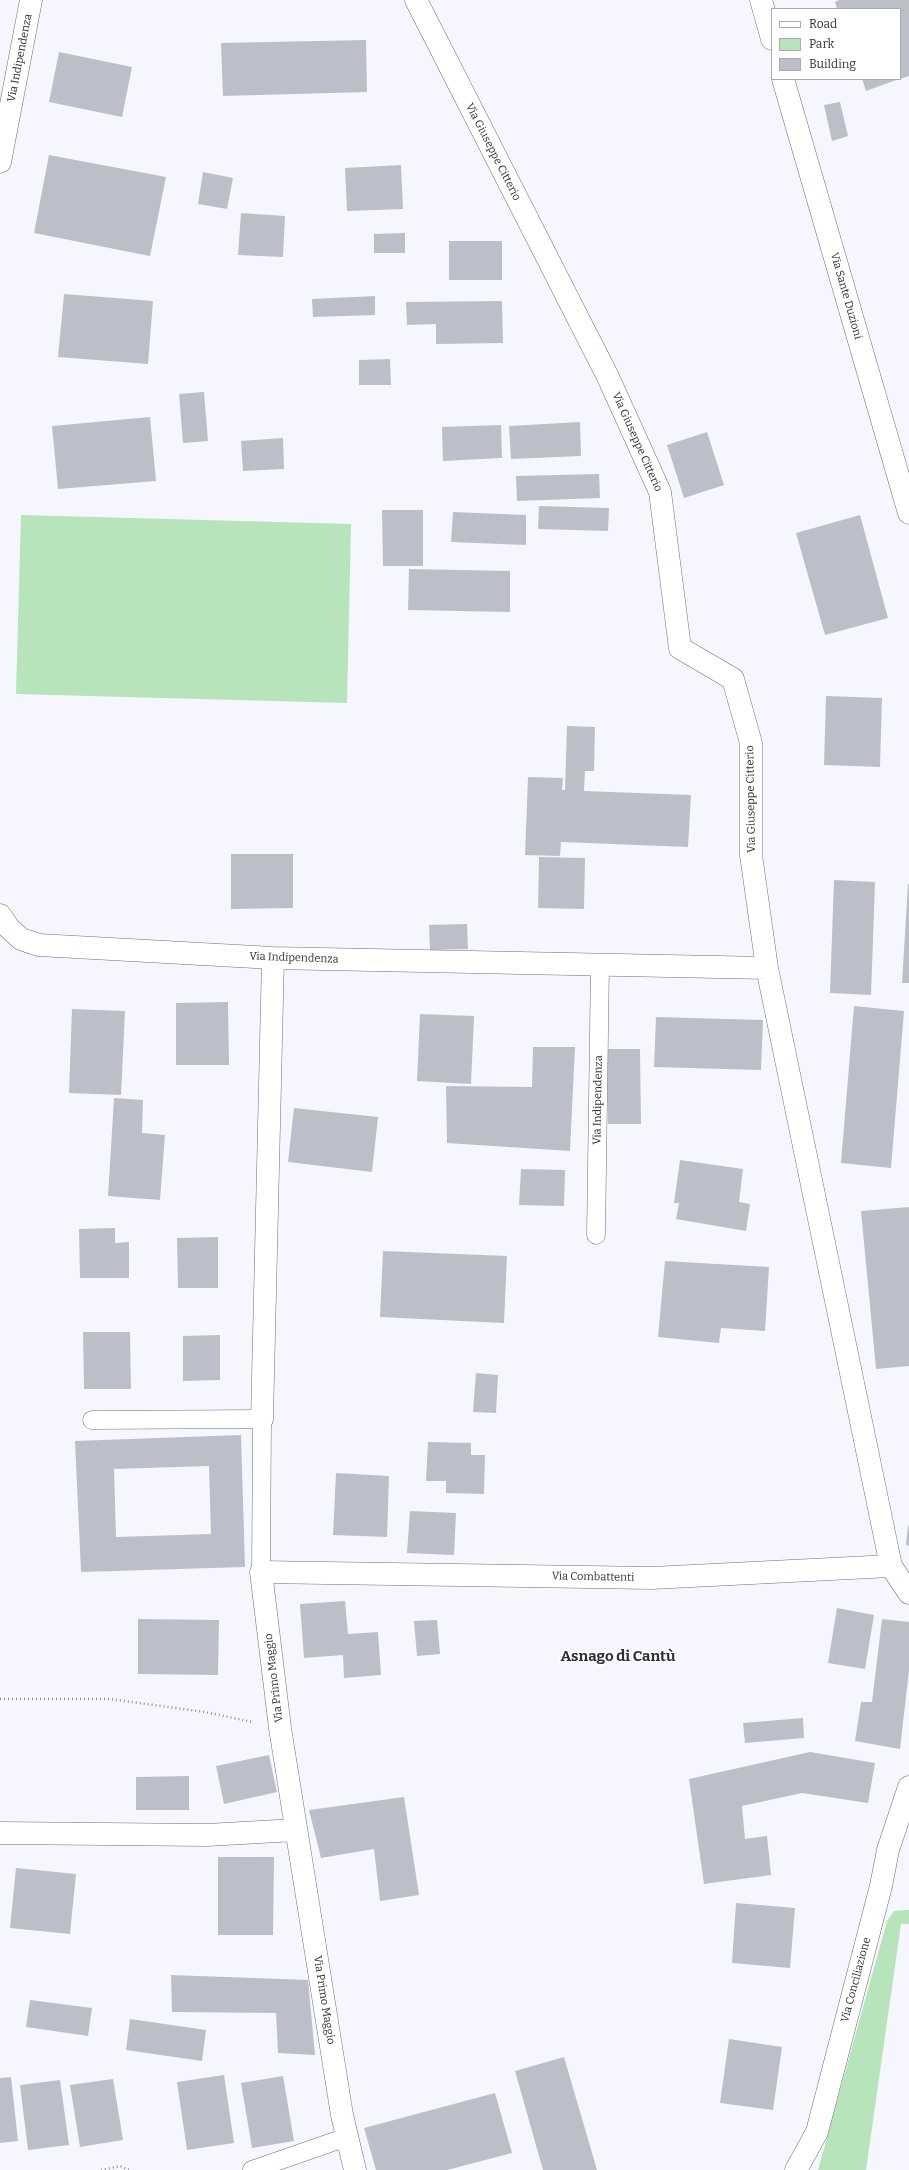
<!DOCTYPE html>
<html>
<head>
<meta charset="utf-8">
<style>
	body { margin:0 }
	#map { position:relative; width:909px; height:2170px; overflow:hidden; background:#f6f7fe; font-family:Bitter,serif }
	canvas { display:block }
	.legend { position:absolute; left:771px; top:8px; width:130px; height:72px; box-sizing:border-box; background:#fff; border:1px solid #acacae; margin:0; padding:5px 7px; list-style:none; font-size:12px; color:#2f3034 }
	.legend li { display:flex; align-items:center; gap:8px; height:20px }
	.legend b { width:20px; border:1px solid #acacae }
</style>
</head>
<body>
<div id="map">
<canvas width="909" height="2170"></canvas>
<ul class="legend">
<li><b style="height:5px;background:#fff"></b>Road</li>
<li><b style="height:11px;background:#b7e4ba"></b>Park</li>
<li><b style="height:11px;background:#bcbfca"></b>Building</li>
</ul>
</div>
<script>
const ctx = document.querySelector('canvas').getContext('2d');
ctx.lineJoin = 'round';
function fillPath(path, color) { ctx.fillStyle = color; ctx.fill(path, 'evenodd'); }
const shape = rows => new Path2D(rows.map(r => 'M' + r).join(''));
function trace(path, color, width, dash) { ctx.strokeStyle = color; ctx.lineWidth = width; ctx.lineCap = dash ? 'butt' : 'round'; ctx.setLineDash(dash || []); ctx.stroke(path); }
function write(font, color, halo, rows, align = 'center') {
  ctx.font = font + ' Bitter,serif'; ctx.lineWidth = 3.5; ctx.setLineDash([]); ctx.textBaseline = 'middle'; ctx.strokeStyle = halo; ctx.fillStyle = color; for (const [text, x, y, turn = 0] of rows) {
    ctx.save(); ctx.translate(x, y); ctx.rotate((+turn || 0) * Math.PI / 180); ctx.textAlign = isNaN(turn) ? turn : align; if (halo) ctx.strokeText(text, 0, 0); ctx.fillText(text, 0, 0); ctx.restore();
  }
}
const green = shape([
	[21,515,351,524,347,703,16,694],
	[909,1910,909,1924,901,1924,866,2170,818,2170,887,1921,894,1911]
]);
const building = shape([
	[839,0,909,0,909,76,900,79,900,9,837,9,835,2],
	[366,40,367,92,223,96,221,43],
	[59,52,132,67,122,117,49,102],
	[862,79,899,79,866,91],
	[840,102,848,136,832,141,824,105],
	[49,155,166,177,150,256,34,233],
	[401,165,403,209,347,211,345,168],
	[203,172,233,178,227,209,198,204],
	[241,213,285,216,283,257,238,255],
	[405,233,405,253,374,253,374,234],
	[449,241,502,241,502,280,449,280],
	[64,294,153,301,148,364,58,357],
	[375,296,375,315,313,317,312,299],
	[502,301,503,343,436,344,436,324,407,325,406,302],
	[390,359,391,385,359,385,359,360],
	[204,392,208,441,183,443,179,394],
	[150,417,156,481,58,489,52,426],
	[580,422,581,456,511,459,509,426],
	[501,425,502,458,443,461,442,427],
	[707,432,724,485,684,498,667,445],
	[283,438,284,469,243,471,241,441],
	[599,474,600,498,517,501,516,476],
	[539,506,609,508,608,531,538,529],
	[382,510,423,510,423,566,383,566],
	[453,512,526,515,526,545,451,542],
	[860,515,888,618,825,635,796,533],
	[409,569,510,571,510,612,408,610],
	[826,696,882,698,880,767,824,765],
	[567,726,595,727,594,771,585,771,584,791,691,795,688,847,561,842,560,856,525,855,528,777,563,778,562,790,565,790],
	[231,854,293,854,293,908,231,909],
	[539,857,585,858,584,909,538,908],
	[834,880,875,882,871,995,830,993],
	[908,884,909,884,909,983,902,983],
	[467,924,468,949,430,950,429,925],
	[228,1002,229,1065,176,1065,176,1003],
	[854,1006,904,1011,891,1168,841,1163],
	[72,1009,125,1011,121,1095,69,1093],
	[420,1014,474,1016,471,1084,417,1081],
	[656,1017,763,1020,761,1070,654,1067],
	[533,1047,575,1047,570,1151,447,1143,446,1086,532,1087],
	[607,1049,640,1049,641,1124,608,1124],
	[114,1098,143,1100,142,1133,165,1135,160,1200,108,1196],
	[294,1108,378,1117,372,1172,288,1162],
	[680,1160,743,1169,739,1202,750,1204,746,1231,676,1219,679,1203,674,1203],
	[521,1169,565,1170,564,1206,519,1205],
	[909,1207,909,1366,876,1369,861,1211],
	[115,1228,115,1243,129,1242,129,1278,80,1278,79,1229],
	[218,1237,218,1288,178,1288,177,1238],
	[383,1251,507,1256,504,1323,380,1317],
	[665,1261,769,1267,765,1331,721,1328,719,1343,658,1337],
	[83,1332,130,1332,131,1389,84,1389],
	[220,1335,220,1380,183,1381,183,1336],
	[476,1373,498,1375,496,1413,473,1412],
	[241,1435,245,1567,81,1572,75,1441],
	[209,1466,211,1534,116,1537,114,1469],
	[428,1442,471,1443,471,1455,485,1455,484,1494,446,1493,446,1481,426,1481],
	[336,1473,389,1476,387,1537,333,1535],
	[410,1511,456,1513,454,1555,407,1553],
	[908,1526,909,1526,909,1546,906,1545],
	[345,1601,348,1634,378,1632,381,1675,344,1678,343,1655,304,1658,300,1604],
	[837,1608,874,1615,865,1669,828,1663],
	[138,1619,219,1620,218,1675,138,1674],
	[882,1619,909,1622,909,1670,900,1749,855,1741,861,1702,872,1702],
	[437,1620,440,1654,417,1656,414,1621],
	[803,1718,804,1738,745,1743,743,1723],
	[810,1752,875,1763,868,1803,802,1793,742,1806,745,1839,767,1836,771,1875,704,1884,689,1779],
	[269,1755,277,1792,224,1804,216,1766],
	[189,1776,189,1810,136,1810,136,1777],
	[404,1797,419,1895,380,1901,374,1849,321,1858,309,1810],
	[218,1857,274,1857,273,1935,218,1935],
	[16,1868,76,1874,70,1934,10,1928],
	[736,1903,795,1908,790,1968,732,1963],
	[171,1975,308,1980,315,2055,278,2053,276,2013,172,2012],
	[30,2000,92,2008,88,2036,26,2027],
	[130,2019,206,2030,202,2061,126,2050],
	[729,2039,782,2047,773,2110,720,2103],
	[564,2057,597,2170,543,2170,515,2071],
	[224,2075,234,2143,187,2150,177,2082],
	[283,2076,294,2141,252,2148,241,2083],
	[11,2077,18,2141,0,2143,0,2078],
	[113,2079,123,2140,80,2147,70,2085],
	[60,2080,69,2145,28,2150,20,2085],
	[495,2093,512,2153,447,2170,376,2170,364,2128]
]);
const path = shape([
	[0,1699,110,1699,205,1712,252,1722],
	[101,2170,120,2166,129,2170]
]);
const lane = shape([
	[596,1235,600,965],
	[92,1420,262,1419,261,1572],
	[252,2170,347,2137]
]);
const street = shape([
	[416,0,608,377,660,492,680,648,733,679,751,743,751,855,767,968,891,1566],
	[761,0,772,39],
	[783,79,909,513],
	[0,162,31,0],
	[0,915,9,928,21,939,39,945,273,958,767,968],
	[262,1419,273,958],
	[0,1833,207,1835,296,1830],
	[355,2170,342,2115,280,1728,261,1572,652,1578,891,1566,909,1593],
	[796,2170,817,2132,881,1886,888,1850,909,1787]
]);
const streetNames = [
	["Via Indipendenza",20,58,-79],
	["Via Giuseppe Citterio",493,152,63],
	["Via Sante Duzioni",846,296,74],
	["Via Giuseppe Citterio",637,442,66],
	["Via Giuseppe Citterio",751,799,-91],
	["Via Indipendenza",294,958,2],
	["Via Indipendenza",598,1100,-89],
	["Via Combattenti",593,1577,1],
	["Via Primo Maggio",274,1678,-97],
	["Via Conciliazione",856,1980,-75],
	["Via Primo Maggio",324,2000,81]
];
const districtNames = [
	["Asnago di Cantù",618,1657]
];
fillPath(green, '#b7e4ba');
fillPath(building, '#bcbfca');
trace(lane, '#6d6f79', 19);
trace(street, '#6d6f79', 23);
trace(path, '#919297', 2.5, [1, 3]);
trace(lane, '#fff', 18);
trace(street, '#fff', 22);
write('11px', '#2f3034', '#fff', streetNames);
write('bold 15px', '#2f3034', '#fff', districtNames);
</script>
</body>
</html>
